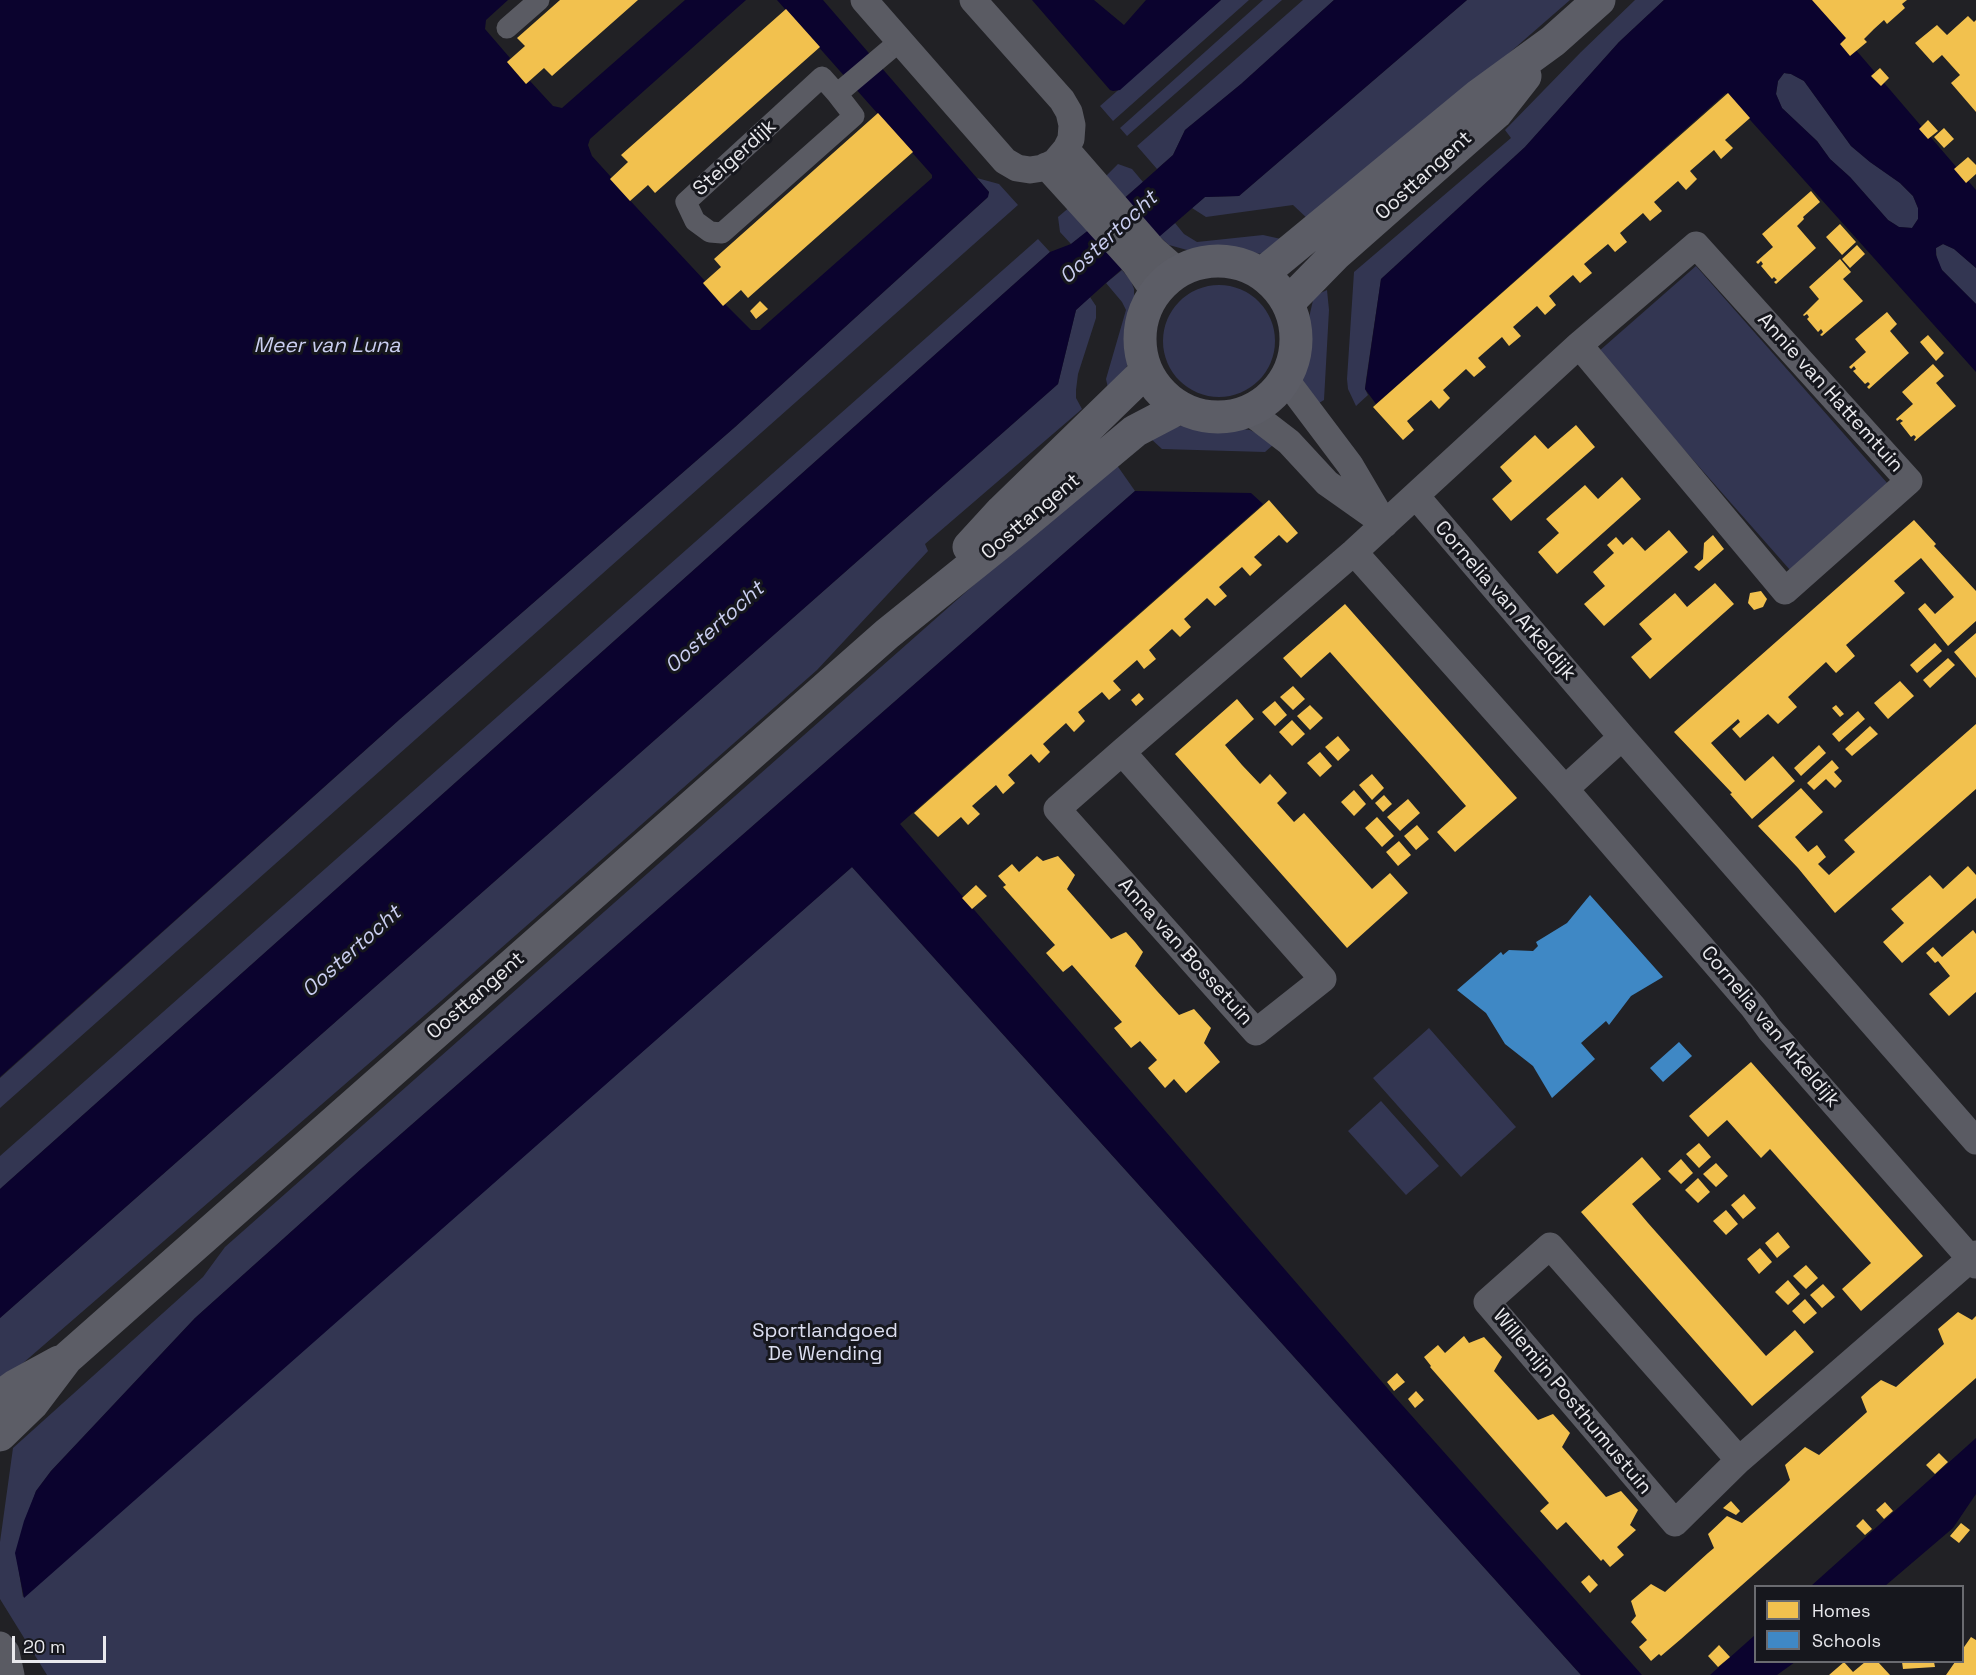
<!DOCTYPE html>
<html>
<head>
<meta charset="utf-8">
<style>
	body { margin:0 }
	#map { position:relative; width:1976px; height:1675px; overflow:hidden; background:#212125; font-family:"Space Grotesk",sans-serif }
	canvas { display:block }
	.legend { position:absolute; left:1754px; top:1585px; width:210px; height:78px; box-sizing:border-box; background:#16171d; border:2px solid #6a6b70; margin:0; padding:8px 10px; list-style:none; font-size:18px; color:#e9e9ed }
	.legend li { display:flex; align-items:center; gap:12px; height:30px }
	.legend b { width:30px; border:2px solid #6a6b70 }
	.scale { position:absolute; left:12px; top:1636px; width:94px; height:27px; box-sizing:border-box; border:3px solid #e9e9ed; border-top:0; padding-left:8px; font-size:18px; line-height:21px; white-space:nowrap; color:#e9e9ed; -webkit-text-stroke:4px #16171d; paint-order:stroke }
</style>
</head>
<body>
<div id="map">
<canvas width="1976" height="1675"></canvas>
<ul class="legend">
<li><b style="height:16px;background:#f2c14e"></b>Homes</li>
<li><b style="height:16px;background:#3f88c5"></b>Schools</li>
</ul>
<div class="scale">20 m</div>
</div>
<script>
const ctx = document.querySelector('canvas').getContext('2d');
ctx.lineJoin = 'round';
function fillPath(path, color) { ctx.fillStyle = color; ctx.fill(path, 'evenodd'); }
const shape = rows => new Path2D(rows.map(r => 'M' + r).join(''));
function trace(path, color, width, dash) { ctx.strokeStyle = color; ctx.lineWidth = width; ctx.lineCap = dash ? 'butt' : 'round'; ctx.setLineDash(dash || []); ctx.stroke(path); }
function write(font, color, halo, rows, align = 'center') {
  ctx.font = font + ' "Space Grotesk",sans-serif'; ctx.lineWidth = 6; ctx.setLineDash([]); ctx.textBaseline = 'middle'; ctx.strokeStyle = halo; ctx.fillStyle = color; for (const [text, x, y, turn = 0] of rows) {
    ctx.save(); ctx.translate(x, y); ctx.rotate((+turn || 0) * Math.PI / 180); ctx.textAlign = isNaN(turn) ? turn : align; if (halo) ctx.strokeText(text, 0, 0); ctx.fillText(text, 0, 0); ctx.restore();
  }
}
const green = shape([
	[1221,0,1249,0,1113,121,1100,106],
	[1263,0,1282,0,1127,136,1120,128],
	[1303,0,1334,0,1241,84,1185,130,1173,155,1157,169,1137,146],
	[1467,0,1570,0,1423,128,1309,220,1293,205,1206,217,1192,208,1205,197,1239,196],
	[1635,0,1664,0,1619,42,1525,147,1381,279,1366,380,1365,389,1368,395,1356,406,1348,389,1347,379,1354,272,1511,138,1505,130,1581,52],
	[1784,73,1791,74,1804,81,1851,146,1870,162,1900,183,1913,196,1918,208,1918,219,1912,228,1899,227,1888,220,1850,177,1830,159,1817,141,1782,108,1776,94,1778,81],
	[1118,164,1132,169,1143,182,1123,199,1106,176],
	[977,178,999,184,1018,205,0,1108,0,1078,400,719,735,427,987,198,989,192],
	[1071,206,1090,229,1071,244,1060,232,1058,217],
	[1175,223,1184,234,1197,242,1263,235,1281,239,1269,254,1240,253,1222,249,1187,250,1169,245,1159,236],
	[1038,239,1050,252,0,1189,0,1156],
	[1943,244,1954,249,1976,268,1976,304,1942,270,1937,263,1936,248],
	[1696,266,1888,484,1790,570,1598,352],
	[1122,270,1131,281,1134,289,1134,304,1130,315,1128,333,1130,351,1127,366,1113,391,1108,388,1106,379,1126,310,1122,302,1106,283],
	'1163 341a56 56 0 1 1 112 0a56 56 0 1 1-112 0Z',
	[1327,290,1329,310,1324,400,1314,406,1302,387,1307,353,1308,322,1314,296],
	[1090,297,1096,306,1096,318,1078,374,1076,390,1076,398,1082,409,925,544,928,551,817,670,441,1001,0,1383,0,1318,1058,384,1076,310],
	[1181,426,1230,427,1250,430,1260,435,1273,445,1265,452,1162,449,1150,438,1171,428],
	[1114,461,1135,491,361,1169,195,1318,51,1471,36,1491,16,1553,23,1597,852,867,1581,1675,47,1675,0,1599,0,1542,13,1448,203,1277,225,1247],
	[1429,1028,1516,1127,1461,1177,1373,1078],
	[1381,1101,1439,1166,1406,1195,1348,1131]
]);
const water = shape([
	[0,0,508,0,486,20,485,29,510,58,507,62,526,84,530,81,553,106,562,108,685,0,746,0,590,139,588,145,592,156,611,177,610,179,705,281,703,284,722,305,725,304,751,330,760,330,762,328,932,178,932,175,777,0,823,0,989,192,988,197,735,427,400,719,0,1077],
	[1032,0,1094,0,1124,25,1146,0,1221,0,1120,90,1113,91,1110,90],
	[1334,0,1467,0,1239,196,1205,197,1106,283,1076,310,1058,384,0,1318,0,1189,1050,252,1071,244,1090,229,1173,155,1185,130,1241,84],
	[1664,0,1813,0,1976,190,1976,268,1954,249,1943,244,1936,248,1936,255,1942,270,1976,304,1976,372,1726,93,1376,404,1365,389,1381,279,1525,147,1619,42],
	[1784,73,1791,74,1804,81,1851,146,1870,162,1900,183,1913,196,1918,208,1918,219,1912,228,1899,227,1888,220,1850,177,1830,159,1817,141,1782,108,1776,94,1778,81],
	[1135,491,1251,493,1263,504,900,824,1395,1397,1642,1675,1581,1675,852,867,24,1598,15,1553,24,1521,36,1491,51,1471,195,1318,361,1169],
	[1976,1438,1976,1494,1953,1528,1885,1586,1811,1586],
	[1755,1635,1756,1662,1795,1662,1777,1675,1710,1675]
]);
const homes = shape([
	[560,0,638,0,552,76,544,68,526,84,507,62,525,46,517,38],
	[1812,0,1907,0,1902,4,1905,8,1887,24,1884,20,1874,29,1864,39,1867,42,1850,56,1840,44,1846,38],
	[786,9,820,47,655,193,648,185,630,201,610,179,628,162,621,155],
	[1968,16,1974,22,1976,20,1976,112,1951,83,1960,75,1942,55,1933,63,1915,43,1937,25,1947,35],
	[1880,68,1889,78,1881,86,1871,76],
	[1728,93,1750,118,1725,140,1733,148,1721,159,1714,150,1690,171,1697,179,1686,190,1678,181,1654,202,1662,211,1650,221,1643,213,1620,233,1627,242,1615,252,1608,244,1584,264,1592,273,1580,283,1573,275,1549,296,1556,305,1545,315,1537,306,1513,327,1521,336,1509,346,1502,337,1478,358,1486,367,1474,377,1466,369,1443,390,1450,398,1439,409,1431,400,1407,421,1414,430,1403,440,1373,407],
	[878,113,913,152,748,298,741,290,723,306,703,283,721,267,714,259],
	[1928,120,1938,131,1928,139,1919,129],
	[1944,128,1954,139,1944,148,1934,137],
	[1968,157,1976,165,1976,174,1966,183,1954,169],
	[1811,191,1820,202,1803,217,1804,219,1797,226,1816,248,1776,284,1774,282,1777,280,1774,277,1772,279,1761,266,1763,264,1761,261,1758,264,1756,262,1773,247,1762,234],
	[1840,224,1856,242,1842,255,1826,237],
	[1857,245,1865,254,1850,268,1842,259],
	[1840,259,1851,272,1843,279,1863,301,1822,336,1820,335,1823,332,1821,329,1818,332,1807,319,1809,317,1807,314,1804,316,1803,315,1819,299,1809,287],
	[760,301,768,309,756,319,750,311],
	[1887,312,1897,324,1890,331,1909,353,1869,389,1867,387,1870,384,1868,382,1865,384,1853,371,1856,369,1854,366,1851,369,1849,367,1866,352,1855,339],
	[1928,335,1944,353,1936,361,1920,342],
	[1933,364,1944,376,1936,383,1956,406,1915,441,1914,440,1916,437,1914,435,1911,437,1900,423,1903,421,1900,419,1897,421,1896,419,1913,404,1902,392],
	[1576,425,1595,447,1511,521,1492,499,1512,481,1500,467,1535,435,1548,449],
	[1622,477,1641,499,1557,574,1538,552,1559,533,1546,519,1585,485,1598,499],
	[1269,500,1298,533,1287,543,1279,535,1254,557,1262,565,1250,576,1242,567,1219,587,1227,596,1215,606,1207,598,1184,619,1191,627,1180,637,1172,629,1149,650,1156,659,1144,669,1137,660,1113,681,1121,690,1109,700,1102,692,1078,712,1085,721,1074,732,1066,723,1043,744,1050,752,1039,763,1031,754,1008,775,1015,783,1003,794,996,785,972,806,980,814,968,825,961,817,938,837,914,813],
	[1914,520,1936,544,1934,546,1976,591,1976,621,1948,646,1918,609,1925,603,1935,614,1954,597,1921,558,1894,581,1905,593,1846,645,1855,656,1836,673,1826,662,1788,697,1797,707,1778,724,1768,714,1740,738,1732,729,1740,722,1738,719,1711,743,1745,781,1773,756,1795,781,1752,819,1730,794,1732,793,1674,732],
	[1669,530,1688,552,1604,626,1584,604,1605,586,1593,572,1614,553,1607,545,1616,537,1623,545,1632,537,1645,551],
	[1713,535,1724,549,1699,571,1694,567,1703,559,1704,543],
	[1715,583,1734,604,1650,679,1631,657,1652,639,1639,624,1675,593,1687,607],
	[1761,591,1767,599,1763,607,1754,610,1748,603,1750,593],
	[1345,604,1517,798,1455,852,1437,832,1466,806,1432,767,1330,652,1301,678,1283,658],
	[1976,633,1976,678,1954,652],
	[1935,643,1942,651,1917,673,1910,665],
	[1948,658,1955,665,1930,688,1923,680],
	[1900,681,1914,696,1888,719,1874,703],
	[1293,686,1305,699,1293,710,1280,697],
	[1139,693,1144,699,1136,706,1131,700],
	[1237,699,1254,719,1225,745,1242,765,1260,784,1270,774,1287,793,1277,803,1294,822,1304,813,1372,889,1390,873,1408,893,1347,948,1175,754],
	[1275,701,1287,715,1275,726,1262,712],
	[1310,705,1323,718,1310,730,1297,716],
	[1836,705,1844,714,1840,717,1832,708],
	[1858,711,1865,719,1839,742,1832,734],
	[1292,720,1305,734,1292,746,1279,732],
	[1976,724,1976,789,1835,913,1798,868,1758,826,1801,788,1823,812,1795,837,1808,852,1817,845,1826,857,1818,864,1829,875,1855,852,1844,840],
	[1870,726,1878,734,1852,756,1845,749],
	[1338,736,1350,750,1338,761,1325,747],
	[1819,745,1826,753,1801,776,1794,768],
	[1320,752,1332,766,1320,777,1307,763],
	[1832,760,1839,768,1834,772,1842,781,1835,788,1826,779,1814,790,1807,783],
	[1372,774,1384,788,1372,800,1359,785],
	[1354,790,1366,804,1354,816,1341,802],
	[1384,795,1392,804,1383,812,1375,803],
	[1408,799,1420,813,1400,831,1387,817],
	[1377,817,1394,836,1382,847,1365,828],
	[1417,825,1429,839,1416,850,1404,836],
	[1399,841,1411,855,1398,866,1386,852],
	[1037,856,1043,861,1058,856,1075,875,1067,889,1111,939,1126,932,1135,942,1143,952,1135,966,1157,991,1179,1015,1194,1009,1211,1028,1204,1043,1220,1062,1186,1093,1174,1079,1165,1088,1148,1068,1157,1060,1140,1041,1131,1048,1114,1028,1122,1022,1072,965,1063,972,1046,953,1055,945,1003,887,1006,885,998,876,1012,864,1019,872],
	[1968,866,1976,875,1976,898,1902,963,1883,942,1904,923,1891,909,1930,875,1943,889],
	[976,885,987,896,972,909,962,898],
	[1973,930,1976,934,1976,992,1949,1016,1929,994,1950,976,1938,961,1935,963,1926,953,1933,947,1942,957],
	[1751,1062,1923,1256,1861,1311,1842,1289,1871,1263,1770,1149,1761,1158,1727,1120,1708,1137,1689,1116],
	[1699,1143,1711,1157,1699,1168,1686,1154],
	[1642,1157,1661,1179,1632,1204,1648,1223,1766,1356,1795,1330,1814,1352,1752,1406,1581,1212],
	[1681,1159,1693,1173,1681,1184,1668,1171],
	[1716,1163,1728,1176,1716,1187,1703,1174],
	[1698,1178,1710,1192,1698,1203,1685,1190],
	[1744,1194,1756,1208,1743,1219,1731,1205],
	[1726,1210,1738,1224,1726,1235,1713,1221],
	[1778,1232,1790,1247,1777,1258,1765,1243],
	[1760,1248,1772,1262,1759,1274,1747,1259],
	[1806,1265,1818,1278,1806,1289,1793,1276],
	[1788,1280,1800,1294,1788,1305,1775,1292],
	[1823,1284,1835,1297,1822,1308,1810,1295],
	[1805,1299,1817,1313,1804,1324,1792,1311],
	[1958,1312,1972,1320,1976,1316,1976,1378,1681,1639,1661,1656,1659,1654,1651,1661,1639,1647,1647,1640,1631,1622,1636,1616,1631,1601,1651,1584,1665,1592,1708,1553,1714,1548,1708,1534,1727,1516,1742,1523,1785,1485,1790,1480,1785,1465,1805,1447,1819,1455,1867,1412,1861,1397,1871,1388,1881,1380,1896,1387,1944,1344,1938,1329],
	[1464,1336,1469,1343,1484,1337,1502,1357,1494,1371,1538,1420,1553,1414,1570,1433,1562,1447,1606,1497,1621,1491,1638,1510,1630,1525,1636,1530,1617,1547,1624,1555,1610,1567,1603,1559,1601,1561,1566,1522,1557,1530,1540,1511,1549,1503,1430,1367,1431,1366,1424,1357,1438,1345,1445,1353],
	[1397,1373,1405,1382,1394,1391,1387,1382],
	[1416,1391,1424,1400,1415,1408,1408,1399],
	[1939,1453,1948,1462,1935,1474,1926,1465],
	[1731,1501,1740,1511,1736,1515,1723,1508],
	[1885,1502,1893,1511,1884,1519,1876,1510],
	[1863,1519,1872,1529,1865,1535,1856,1526],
	[1961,1523,1970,1530,1959,1543,1950,1536],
	[1589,1575,1598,1585,1590,1593,1581,1582],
	[1971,1637,1976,1640,1976,1675,1946,1675,1955,1662,1962,1662,1962,1650],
	[1719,1645,1730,1657,1718,1667,1708,1656],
	[1844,1662,1853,1672,1865,1662,1878,1662,1890,1675,1829,1675],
	[1902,1662,1934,1662,1935,1667,1903,1669]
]);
const schools = shape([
	[1590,895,1663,977,1631,996,1609,1025,1606,1021,1581,1043,1595,1059,1552,1098,1533,1066,1505,1044,1486,1013,1457,990,1501,952,1503,955,1509,950,1533,951,1538,946,1536,942,1567,923],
	[1679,1042,1692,1056,1663,1082,1650,1068]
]);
const pedestrian = shape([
	[507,28,539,0],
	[837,94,854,116,722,233,710,232,695,221,686,202,822,77,837,94,901,40]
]);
const minor = shape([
	[864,0,1005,161,1017,168,1030,170,1043,168,1055,162,1066,149,1071,139,1072,125,1069,112,1062,100,973,0],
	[1066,149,1154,250,1179,272],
	[1046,166,1135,264,1155,293],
	[1286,380,1350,465,1380,516],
	[1250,412,1289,442,1327,483,1385,524],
	[1416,496,1622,737,1976,1141],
	[1354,552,1565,789,1753,1007,1770,1030,1976,1265],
	[1122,752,1323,979,1256,1032,1057,809,1122,752,1354,552,1579,345,1785,591,1909,481,1696,245,1579,345],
	[1565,789,1622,737],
	[1739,1460,1550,1246,1487,1302,1675,1523,1739,1460,1976,1254],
	[0,1645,6,1652,11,1675]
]);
const secondary = shape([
	'1140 339a78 78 0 1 1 156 0a78 78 0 1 1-156 0Z',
	[1262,274,1479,95,1553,41,1599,0],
	[1288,303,1335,255,1496,113,1525,76],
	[969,547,1002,511,1146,371],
	[0,1397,15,1386,59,1362],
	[0,1435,32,1404,66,1359,887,634,1020,527,1135,431,1179,408]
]);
const streetNames = [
	["Steigerdijk",735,158,-42],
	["Oosttangent",1424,176,-42],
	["Annie van Hattemtuin",1830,393,48],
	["Oosttangent",1031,517,-40],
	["Cornelia van Arkeldijk",1505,601,49],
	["Anna van Bossetuin",1185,952,48],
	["Oosttangent",476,996,-41],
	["Cornelia van Arkeldijk",1770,1027,50],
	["Willemijn Posthumustuin",1572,1402,50]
];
const parkNames = [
	["Sportlandgoed",825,1332],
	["De Wending",825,1355]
];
const waterNames = [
	["Oostertocht",1109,238,-43],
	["Meer van Luna",327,346],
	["Oostertocht",715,628,-42],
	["Oostertocht",352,952,-42]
];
fillPath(green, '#333652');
fillPath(water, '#0b032e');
fillPath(homes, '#f2c14e');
fillPath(schools, '#3f88c5');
trace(pedestrian, '#5a5b63', 21);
trace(minor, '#5a5b63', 27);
trace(secondary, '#5c5d66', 33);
write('20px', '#e9e9ed', '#16171d', streetNames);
write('20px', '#dcdef0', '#16171d', parkNames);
write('italic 21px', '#cacef0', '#16171d', waterNames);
</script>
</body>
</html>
